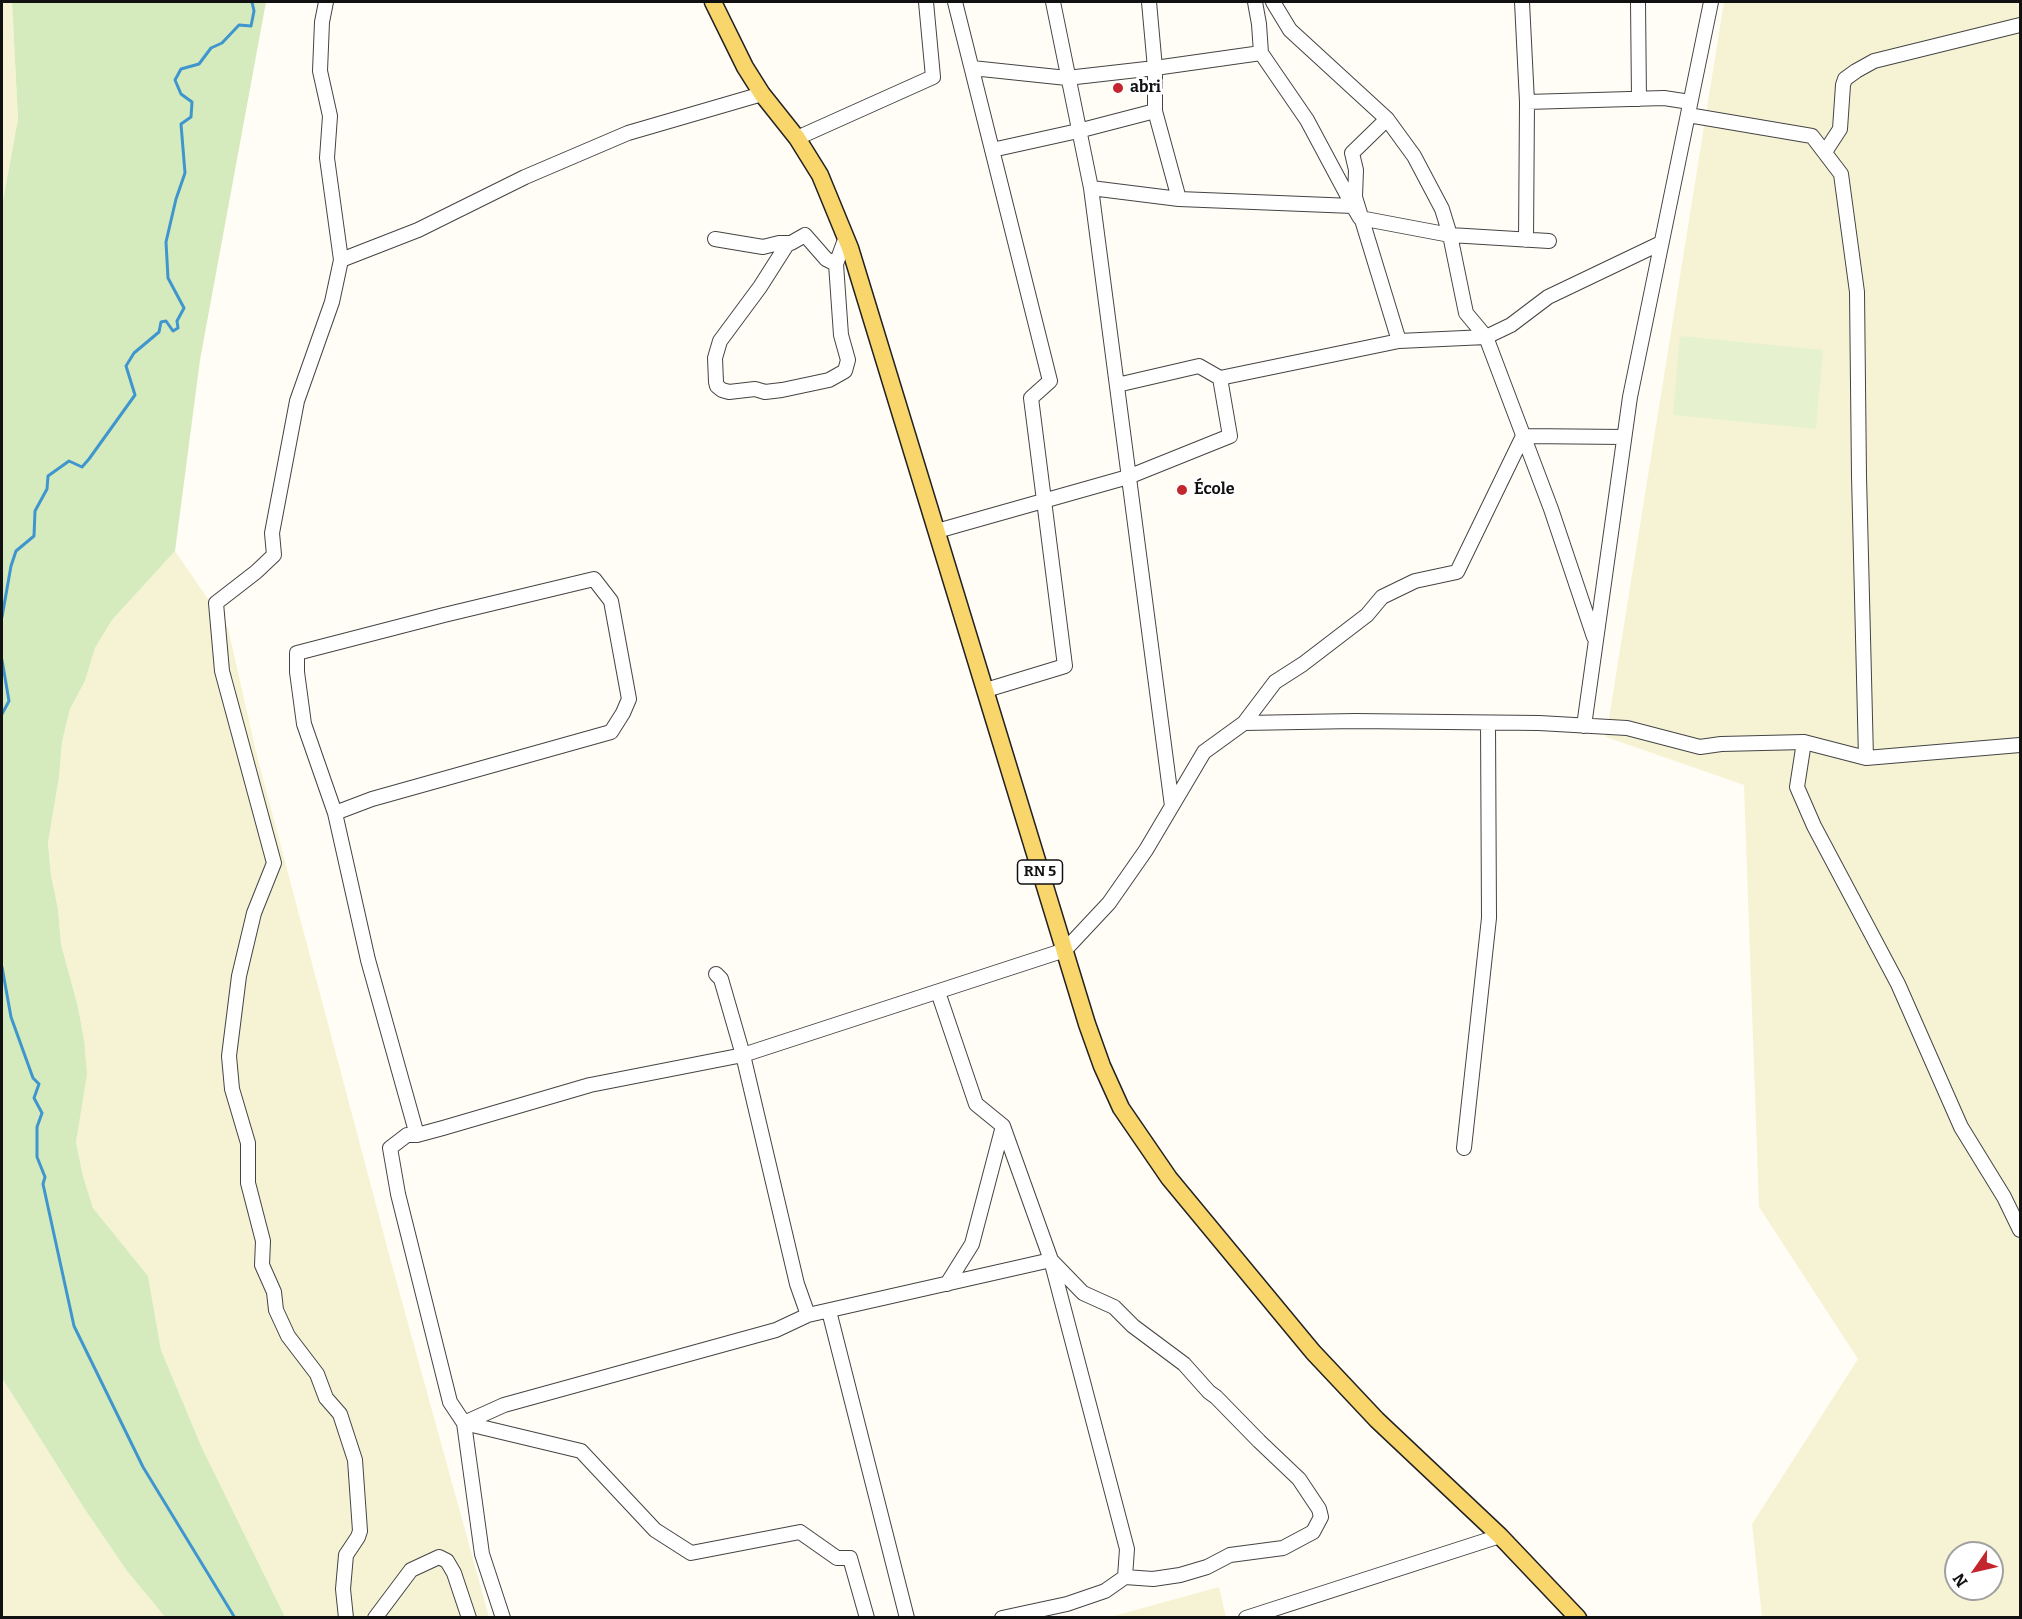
<!DOCTYPE html>
<html>
<head>
<meta charset="utf-8">
<style>
	body { margin:0 }
	#map { position:relative; width:2022px; height:1619px; overflow:hidden; background:#fffdf5; font-family:Bitter,serif }
	canvas { display:block }
	.frame { position:absolute; inset:0; border:3px solid #111; pointer-events:none }
	.north { position:absolute; left:1944px; top:1541px; width:60px; height:60px; box-sizing:border-box; background:#fff; border:2px solid #a0a0a0; border-radius:50%; rotate:236deg; font-size:16px; font-weight:700; line-height:24px; text-align:center; color:#111 }
	.north::after { content:''; display:block; margin:auto; width:21px; height:27px; background:#c4262e; clip-path:polygon(50% 0,100% 100%,50% 72%,0 100%) }
</style>
</head>
<body>
<div id="map">
<canvas width="2022" height="1619"></canvas>
<div class="frame"></div>
<div class="north">N</div>
</div>
<script>
const ctx = document.querySelector('canvas').getContext('2d');
ctx.lineJoin = 'round';
function fillPath(path, color) { ctx.fillStyle = color; ctx.fill(path, 'evenodd'); }
const shape = rows => new Path2D(rows.map(r => 'M' + r).join(''));
function trace(path, color, width, dash) { ctx.strokeStyle = color; ctx.lineWidth = width; ctx.lineCap = dash ? 'butt' : 'round'; ctx.setLineDash(dash || []); ctx.stroke(path); }
function write(font, color, halo, rows, align = 'center') {
  ctx.font = font + ' Bitter,serif'; ctx.lineWidth = 6; ctx.setLineDash([]); ctx.textBaseline = 'middle'; ctx.strokeStyle = halo; ctx.fillStyle = color; for (const [text, x, y, turn = 0] of rows) {
    ctx.save(); ctx.translate(x, y); ctx.rotate((+turn || 0) * Math.PI / 180); ctx.textAlign = isNaN(turn) ? turn : align; if (halo) ctx.strokeText(text, 0, 0); ctx.fillText(text, 0, 0); ctx.restore();
  }
}
const farmland = shape([
	[2,2,12,2,18,119,2,206],
	[1724,2,2020,2,2020,1617,1762,1617,1752,1524,1858,1359,1759,1207,1744,785,1606,737],
	[1956,1553,1992,1553,1992,1589,1956,1589],
	[175,551,228,628,257,756,393,1269,489,1617,285,1617,202,1448,161,1350,148,1276,93,1208,83,1176,76,1142,80,1109,84,1040,78,1007,61,944,58,909,51,875,48,843,59,777,62,742,70,709,85,681,95,648,112,620],
	[2,1378,84,1508,127,1571,165,1617,2,1617],
	[1219,1587,1226,1617,1110,1617]
]);
const green = shape([
	[12,2,266,2,200,360,175,551,112,620,95,648,85,681,70,709,62,742,59,777,48,843,51,875,58,909,61,944,78,1007,84,1040,87,1074,76,1142,83,1176,93,1208,148,1276,161,1350,202,1448,285,1617,165,1617,127,1571,84,1508,2,1378,2,206,18,119]
]);
const pitch = shape([
	[1680,336,1823,350,1816,429,1673,415]
]);
const stream = shape([
	[2,617,11,566,16,551,34,536,35,511,47,489,48,476,69,461,82,467,89,459,135,395,126,366,134,353,159,332,161,322,166,321,173,331,178,328,177,321,184,308,168,278,166,242,176,199,185,173,181,124,191,117,192,102,181,94,175,80,181,69,199,64,211,48,222,43,239,25,251,26,254,11,252,2],
	[2,660,9,701,2,714],
	[2,967,11,1017,33,1078,39,1084,34,1098,42,1113,37,1127,37,1157,45,1177,43,1184,74,1326,143,1467,235,1618]
]);
const minor = shape([
	[326,2,322,22,320,71,330,116,327,158,341,260,332,302,297,401,272,533,274,555,256,572,216,603,222,671,274,863,254,913,239,976,229,1056,232,1089,248,1143,248,1183,263,1241,262,1265,274,1292,276,1310,288,1336,317,1374,326,1398,340,1414,355,1460,360,1531,358,1537,346,1555,343,1589,346,1618],
	[955,2,1050,381,1031,398,1065,666,986,690],
	[1053,2,1091,188,1172,806],
	[1149,2,1155,68,1155,111,1179,199],
	[1255,2,1259,24,1261,53,1307,120,1353,206],
	[1273,2,1290,30,1387,119,1414,156,1442,209,1450,235,1466,313,1486,337,1551,509,1594,637],
	[1522,2,1527,102,1526,240],
	[1638,2,1639,99],
	[972,68,1067,78,1155,68,1261,53],
	[1527,102,1664,98,1690,102],
	[1688,115,1812,136,1841,174,1857,292,1859,476,1866,758],
	[1387,119,1352,153,1356,170,1355,197,1399,341],
	[797,138,933,77,926,2],
	[992,150,1078,131,1155,111],
	[1825,152,1840,129,1843,85,1845,79,1856,71,1874,61,2020,25],
	[1091,188,1179,199,1353,206,1360,218,1450,235,1549,241],
	[715,239,763,247,779,243,791,243,805,235,826,259,836,264,846,237],
	[788,243,760,287,720,341,715,358,716,382,717,386,722,390,729,392,755,389,765,392,782,390,829,380,845,371,848,360,841,335,836,264],
	[341,260,418,230,525,177,628,133,762,94],
	[1117,385,1199,366,1220,378,1399,341,1486,337,1511,325,1548,297,1661,243],
	[937,531,1128,477,1230,436,1220,378],
	[1244,723,1275,682,1303,664,1367,615,1382,597,1415,581,1457,572,1523,436,1624,437],
	[1584,726,1630,397,1711,2],
	[1804,742,1797,787,1814,826,1898,984,1961,1127,2004,1197,2020,1230],
	[335,813,304,724,297,672,297,653,444,615,594,579,611,601,629,699,623,713,611,732,372,799,335,813,368,960,417,1135],
	[716,974,721,979,743,1055,797,1284,808,1315],
	[1464,1148,1489,918,1488,723],
	[1051,1260,1083,1293,1114,1307,1133,1326,1184,1364,1209,1392,1216,1397,1259,1441,1299,1479,1319,1509,1321,1517,1313,1532,1283,1548,1230,1555,1207,1567,1180,1575,1153,1579,1125,1577],
	[947,1284,972,1244,1003,1126],
	[829,1311,907,1618],
	[464,1423,504,1405,776,1330,808,1315,1051,1260,1003,1126,976,1104,938,992],
	[464,1423,581,1451,655,1530,691,1553,800,1532,837,1558,850,1558,867,1618],
	[375,1618,411,1570,439,1557,447,1561,454,1573,469,1618],
	[503,1618,482,1554,464,1423,450,1402,398,1194,390,1148,407,1135,417,1135,443,1128,590,1085,743,1055,1065,950,1109,903,1146,850,1204,752,1244,723,1355,721,1539,723,1627,728,1700,747,1721,744,1804,742,1866,758,2020,745],
	[1002,1618,1067,1604,1105,1591,1125,1577,1127,1549,1051,1260],
	[1246,1618,1500,1536]
]);
const major = shape([
	[713,2,745,67,762,94,797,138,820,175,850,248,1087,1024,1102,1066,1121,1108,1169,1178,1313,1352,1377,1420,1500,1536,1578,1618]
]);
const markers = [
	[1118,88,6,"#c4262e"],
	[1182,490,6,"#c4262e"]
];
const shields = [
	[1040,872,45]
];
const shieldNames = [
	["RN 5",1040,872]
];
const poiNames = [
	["abri",1130,88],
	["École",1194,490]
];
fillPath(farmland, '#f6f3d4');
fillPath(green, '#d5ebbd');
fillPath(pitch, '#e6f2cf');
trace(stream, '#3f96cf', 3);
trace(minor, '#444', 16);
trace(major, '#222', 19);
trace(minor, '#fff', 14);
trace(major, '#f9d66b', 16);
for (const [x, y, r, color] of markers) { const dot = new Path2D(); dot.arc(x, y, r, 0, 2 * Math.PI); ctx.fillStyle = color; ctx.fill(dot); trace(dot, '#fff', 2); }
for (const [x, y, w] of shields) { const box = new Path2D(); box.roundRect(x - w / 2, y - 12, w, 24, 4.5); ctx.fillStyle = '#fff'; ctx.fill(box); trace(box, '#111', 1.5); }
write('bold 15px', '#111', null, shieldNames);
write('bold 16px', '#111', '#fff', poiNames, 'left');
</script>
</body>
</html>
